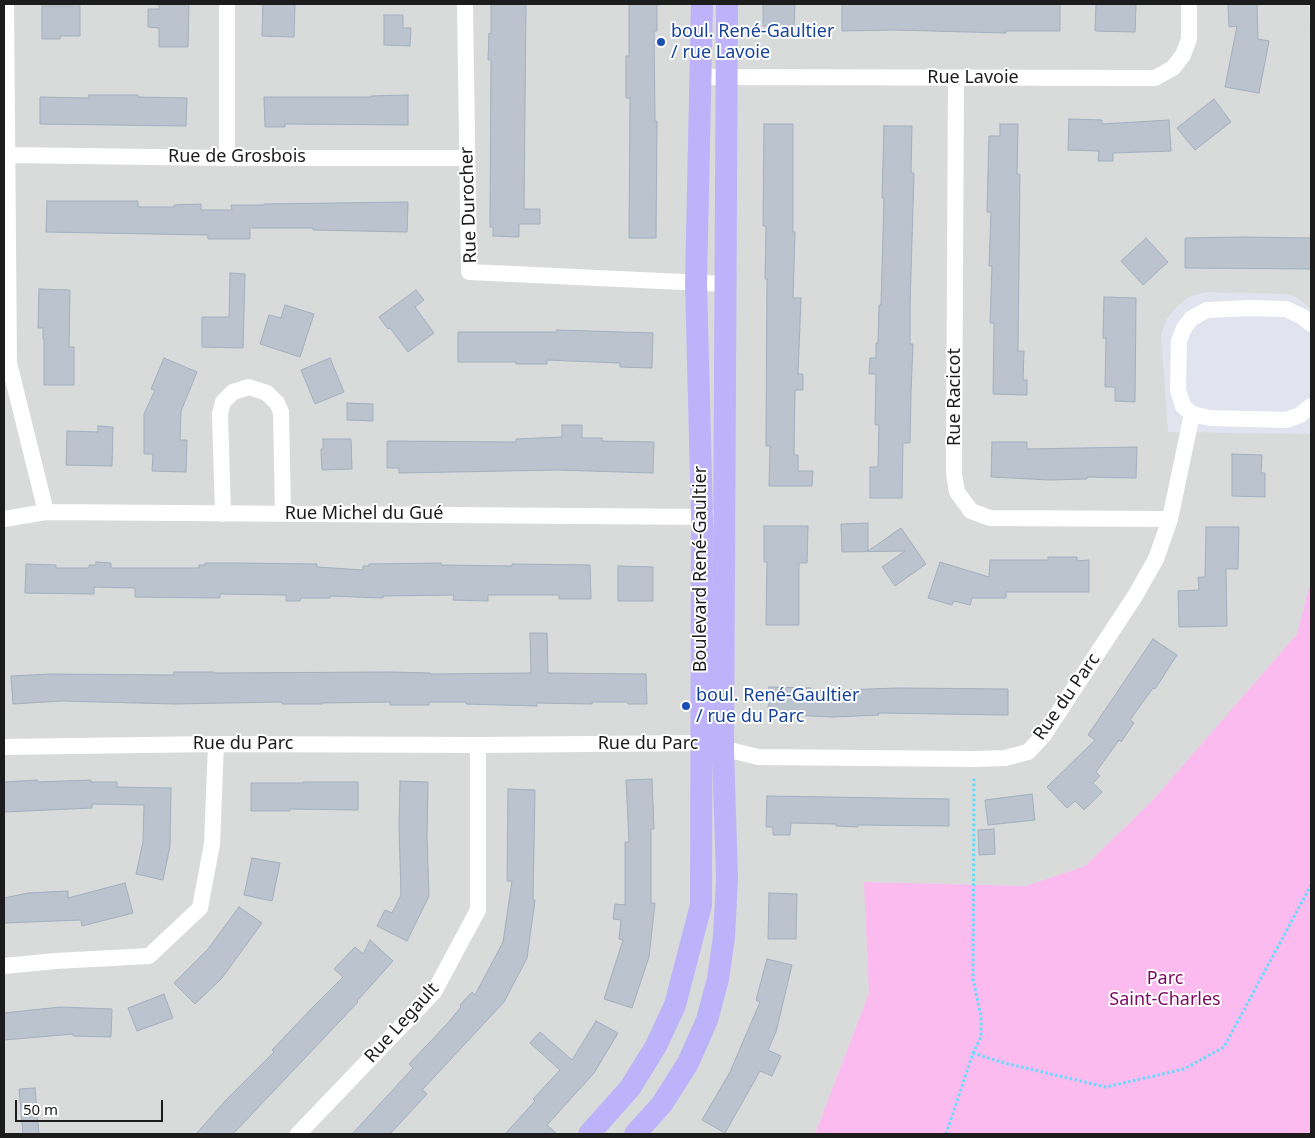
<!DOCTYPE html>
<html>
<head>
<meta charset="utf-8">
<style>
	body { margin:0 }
	#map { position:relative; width:1315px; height:1138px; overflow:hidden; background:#e1e4ee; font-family:"Noto Sans",sans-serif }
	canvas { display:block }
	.frame { position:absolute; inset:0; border:5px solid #1c1c1c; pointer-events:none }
	.scale { position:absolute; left:15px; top:1100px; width:148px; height:22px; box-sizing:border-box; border:2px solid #1c1c1c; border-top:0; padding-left:6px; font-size:15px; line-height:18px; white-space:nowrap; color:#1c1c1c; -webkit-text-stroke:4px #fff; paint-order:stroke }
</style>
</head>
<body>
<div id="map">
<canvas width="1315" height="1138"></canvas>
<div class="frame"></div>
<div class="scale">50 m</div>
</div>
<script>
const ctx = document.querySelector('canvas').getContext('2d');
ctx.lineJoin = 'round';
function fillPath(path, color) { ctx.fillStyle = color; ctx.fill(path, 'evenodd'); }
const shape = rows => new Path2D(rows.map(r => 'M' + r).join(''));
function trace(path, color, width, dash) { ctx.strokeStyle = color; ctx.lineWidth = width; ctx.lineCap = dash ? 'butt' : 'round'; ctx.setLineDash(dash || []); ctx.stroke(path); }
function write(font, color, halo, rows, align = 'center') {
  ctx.font = font + ' "Noto Sans",sans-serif'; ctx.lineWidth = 4; ctx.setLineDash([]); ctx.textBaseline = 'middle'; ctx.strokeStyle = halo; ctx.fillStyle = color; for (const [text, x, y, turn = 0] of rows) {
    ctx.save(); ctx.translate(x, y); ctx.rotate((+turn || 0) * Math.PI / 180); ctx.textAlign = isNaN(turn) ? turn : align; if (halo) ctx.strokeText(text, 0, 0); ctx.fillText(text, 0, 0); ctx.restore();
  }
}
const residential = shape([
	[4,4,1309,4,1311,85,1311,309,1298,298,1286,294,1205,292,1189,297,1176,307,1166,320,1161,336,1168,432,1311,434,1311,579,1297,634,1153,800,1085,866,1026,886,865,882,869,993,815,1134,4,1134]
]);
const park = shape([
	[1311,579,1311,1134,815,1134,869,993,864,882,1026,886,1085,866,1153,800,1297,634]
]);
const building = shape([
	[159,4,189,4,188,47,159,47,159,28,148,27,148,9,159,9,159,4],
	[263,4,295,4,294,37,262,36,263,4],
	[491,4,526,4,524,209,540,209,540,224,519,224,519,237,493,236,493,227,490,227,491,60,488,60,489,33,491,34,491,4],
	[629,4,657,4,657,31,654,31,655,121,657,121,656,238,629,238,630,98,626,98,626,56,629,56,629,4],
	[763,4,795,4,794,27,763,26,763,4],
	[842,4,1060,4,1060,31,1006,31,1006,33,894,30,842,31,842,4],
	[1096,4,1136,4,1135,32,1095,31,1096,4],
	[1228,4,1257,4,1258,39,1269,41,1259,93,1225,87,1237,26,1229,27,1228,4],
	[42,6,80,6,80,36,60,36,60,39,42,39,42,6],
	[384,15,403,15,403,28,411,28,410,46,384,45,384,15],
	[89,95,138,95,138,97,187,98,186,126,40,124,40,97,89,98,89,95],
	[408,95,408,125,285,124,285,127,265,127,264,97,371,97,371,96,408,95],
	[1214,99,1231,122,1195,150,1177,128,1214,99],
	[1069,119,1102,120,1102,124,1169,120,1171,151,1113,153,1113,161,1098,161,1099,151,1068,150,1069,119],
	[764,124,793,124,793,232,795,232,793,298,801,298,798,374,803,374,803,390,795,390,794,455,798,455,798,471,813,471,812,486,769,486,770,446,766,446,767,279,765,279,766,226,763,226,764,124],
	[1000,124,1018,124,1017,174,1020,174,1018,351,1024,351,1023,380,1027,380,1027,395,993,394,994,323,990,323,992,266,989,266,991,212,987,212,988,173,989,136,1000,136,1000,124],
	[884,126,912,126,911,173,914,173,910,306,910,344,913,344,911,393,910,443,903,443,902,498,870,498,870,467,878,467,879,425,875,425,876,374,869,374,870,358,876,358,876,343,878,343,879,305,881,305,884,198,882,198,884,126],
	[47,201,138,201,138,207,174,207,174,205,201,204,201,210,232,210,231,205,264,205,264,204,408,202,407,232,313,230,313,228,250,228,250,239,208,239,208,235,46,232,47,201],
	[1243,237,1311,238,1311,269,1185,268,1185,238,1243,237],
	[1146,238,1168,262,1143,285,1121,261,1146,238],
	[230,273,245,274,243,348,202,347,202,317,229,317,230,273],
	[39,289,70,290,69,347,74,347,74,385,44,385,44,339,43,339,43,328,38,328,39,289],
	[416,290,424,300,415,307,434,333,408,352,390,328,388,329,379,317,416,290],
	[1104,297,1136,298,1135,402,1115,401,1115,387,1105,387,1106,338,1103,338,1104,297],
	[285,305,314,314,300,357,260,344,269,315,281,318,285,305],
	[557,330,653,333,652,368,620,367,620,363,547,360,547,364,516,364,516,362,458,362,458,332,557,332,557,330],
	[164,358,197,372,181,411,180,440,187,440,186,472,152,471,153,454,144,454,144,414,155,390,151,389,164,358],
	[330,358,344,392,315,404,301,370,330,358],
	[347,403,373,404,373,421,347,420,347,403],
	[562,425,582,425,582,438,602,438,602,441,654,442,653,473,558,470,399,473,399,468,387,468,387,441,516,442,516,439,562,437,562,425],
	[98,426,113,427,112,466,66,465,67,431,98,432,98,426],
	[323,439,351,439,352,469,322,470,321,449,323,449,323,439],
	[992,442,1027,442,1027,449,1137,447,1136,478,1087,477,1087,479,1050,480,991,477,992,442],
	[1232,454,1262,455,1261,473,1265,473,1265,497,1232,496,1232,454],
	[868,523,868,551,901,528,926,564,895,586,882,567,905,551,842,552,841,524,868,523],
	[764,526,808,526,807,563,799,563,799,625,766,625,767,562,764,562,764,526],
	[1206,527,1239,527,1238,569,1226,569,1227,626,1179,627,1178,591,1199,590,1198,577,1205,577,1206,527],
	[1048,557,1077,557,1077,561,1089,560,1089,592,1006,592,1006,598,972,598,970,605,954,601,952,605,928,598,940,562,989,577,990,560,1048,560,1048,557],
	[96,562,111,563,111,568,199,568,199,565,205,565,205,563,240,563,317,564,317,567,363,570,363,566,369,566,369,564,441,563,441,565,512,566,512,564,590,565,591,599,559,599,559,595,488,595,488,601,453,600,454,595,383,596,383,598,330,596,330,598,301,598,300,601,286,601,286,595,220,594,220,598,135,597,135,588,94,587,94,594,25,593,26,564,56,565,56,568,89,568,89,565,96,565,96,562],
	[618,566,653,567,653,601,618,601,618,566],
	[530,633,547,633,548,673,646,674,647,704,628,704,627,702,592,702,592,704,537,703,537,706,466,704,466,702,429,702,429,705,390,705,390,702,322,703,322,704,282,704,282,702,174,704,62,701,13,704,11,676,50,674,174,675,174,672,214,672,214,673,390,672,430,673,430,674,531,673,530,633],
	[1153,639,1177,655,1155,689,1153,688,1130,720,1134,723,1121,742,1119,740,1096,772,1100,776,1093,783,1102,792,1084,810,1075,801,1067,808,1047,787,1095,740,1088,735,1153,639],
	[769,687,811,688,811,691,898,688,1008,689,1008,715,878,713,879,715,833,717,768,714,769,687],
	[652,779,654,829,651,829,651,903,655,903,649,957,632,1008,604,999,623,940,619,939,621,920,613,919,615,904,625,905,625,842,629,842,626,780,652,779],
	[37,780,38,782,91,780,91,782,117,782,117,787,171,788,170,846,163,880,136,874,143,842,144,805,92,804,92,808,4,812,4,782,37,780],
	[400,781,428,782,427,836,429,896,407,941,377,926,385,910,392,913,401,895,399,826,400,781],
	[304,782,358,782,358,810,290,809,290,811,251,811,251,783,304,783,304,782],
	[508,789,535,790,533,900,535,900,527,958,504,1002,422,1090,427,1094,390,1134,352,1134,413,1068,409,1064,447,1024,461,1007,460,1005,472,992,475,995,503,942,512,881,507,881,508,789],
	[1032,794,1035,820,988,825,985,800,1032,794],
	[767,796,949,799,949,826,858,825,858,827,836,826,836,824,791,823,790,835,773,835,773,827,766,827,767,796],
	[994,829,995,854,979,855,978,830,994,829],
	[252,858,280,863,272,901,244,895,252,858],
	[125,883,133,913,82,926,81,920,4,923,4,898,28,893,68,891,68,898,125,883],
	[769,893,797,894,796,939,768,939,769,893],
	[239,907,262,923,222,978,195,1004,174,983,208,949,239,907],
	[370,940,393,961,357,1001,358,1002,233,1134,196,1134,226,1100,274,1052,272,1050,314,1006,343,977,334,969,355,947,363,954,370,940],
	[767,959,792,965,776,1032,768,1050,781,1056,772,1076,760,1071,725,1133,702,1120,730,1072,760,1002,756,1000,767,959],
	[164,994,173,1018,137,1031,128,1008,164,994],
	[60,1007,112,1009,111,1037,73,1036,73,1034,4,1040,4,1013,60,1007],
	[596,1021,618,1033,594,1073,547,1125,557,1134,505,1134,535,1101,533,1099,560,1070,530,1043,540,1032,572,1060,596,1021],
	[35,1088,39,1134,23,1134,19,1089,35,1088]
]);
const path = shape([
	[973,1053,1004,1063,1106,1087,1184,1069,1224,1047,1311,885],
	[946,1134,973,1053,981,1037,981,1016,973,979,974,777]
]);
const street = shape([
	[6,4,9,363,46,512],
	[227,4,227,158],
	[465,4,469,272,726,284],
	[701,77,1155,78,1173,68,1183,55,1189,39,1189,4],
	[956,78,954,474,957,492,971,511,990,518,1170,519],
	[7,155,227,158,467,158],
	[1311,324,1303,317,1286,309,1251,308,1207,310,1192,318,1184,328,1179,341,1178,390,1183,406,1192,414,1210,418,1286,420,1300,415,1311,406],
	[223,514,220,414,223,402,233,392,249,387,267,393,277,403,281,412,283,513],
	[4,519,46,512,712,517],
	[4,747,216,744,478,745,701,743,758,757,974,759,1005,758,1028,752,1043,736,1135,596,1156,559,1170,519,1192,414],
	[4,966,56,961,149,956,200,908,212,844,216,744],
	[298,1134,434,992,478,910,478,745]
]);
const secondary = shape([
	[589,1134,630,1088,656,1046,675,1005,701,905,702,517,696,283,702,4],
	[635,1134,662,1104,688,1063,707,1020,718,979,724,937,727,879,723,749,727,4]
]);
const markers = [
	[661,42,5,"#1a4fb4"],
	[686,706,5,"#1a4fb4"]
];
const transitNames = [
	["boul. René-Gaultier",671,32],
	["/ rue Lavoie",671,53],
	["boul. René-Gaultier",696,696],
	["/ rue du Parc",696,717]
];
const streetNames = [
	["Rue Lavoie",973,78],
	["Rue de Grosbois",237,157],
	["Rue Durocher",469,205,-92],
	["Rue Racicot",955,397,-90],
	["Rue Michel du Gué",364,514],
	["Boulevard René-Gaultier",701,569,-90],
	["Rue du Parc",1067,697,-55],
	["Rue du Parc",243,744],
	["Rue du Parc",648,744],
	["Rue Legault",402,1023,-48]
];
const parkNames = [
	["Parc",1165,979],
	["Saint-Charles",1165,1000]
];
fillPath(residential, '#d9dada');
fillPath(park, '#fbbbee');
fillPath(building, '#bac3ce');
trace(building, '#a3b0c0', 1);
trace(path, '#62dcfe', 3, [2.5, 2.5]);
trace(street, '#fff', 16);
trace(secondary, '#beb2fb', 22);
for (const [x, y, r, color] of markers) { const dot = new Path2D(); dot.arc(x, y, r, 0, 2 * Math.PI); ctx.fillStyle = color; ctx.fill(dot); trace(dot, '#fff', 2); }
write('18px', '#164399', '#fff', transitNames, 'left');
write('18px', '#1c1c1c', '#fff', streetNames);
write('18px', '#7c0865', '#fff', parkNames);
</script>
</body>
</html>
